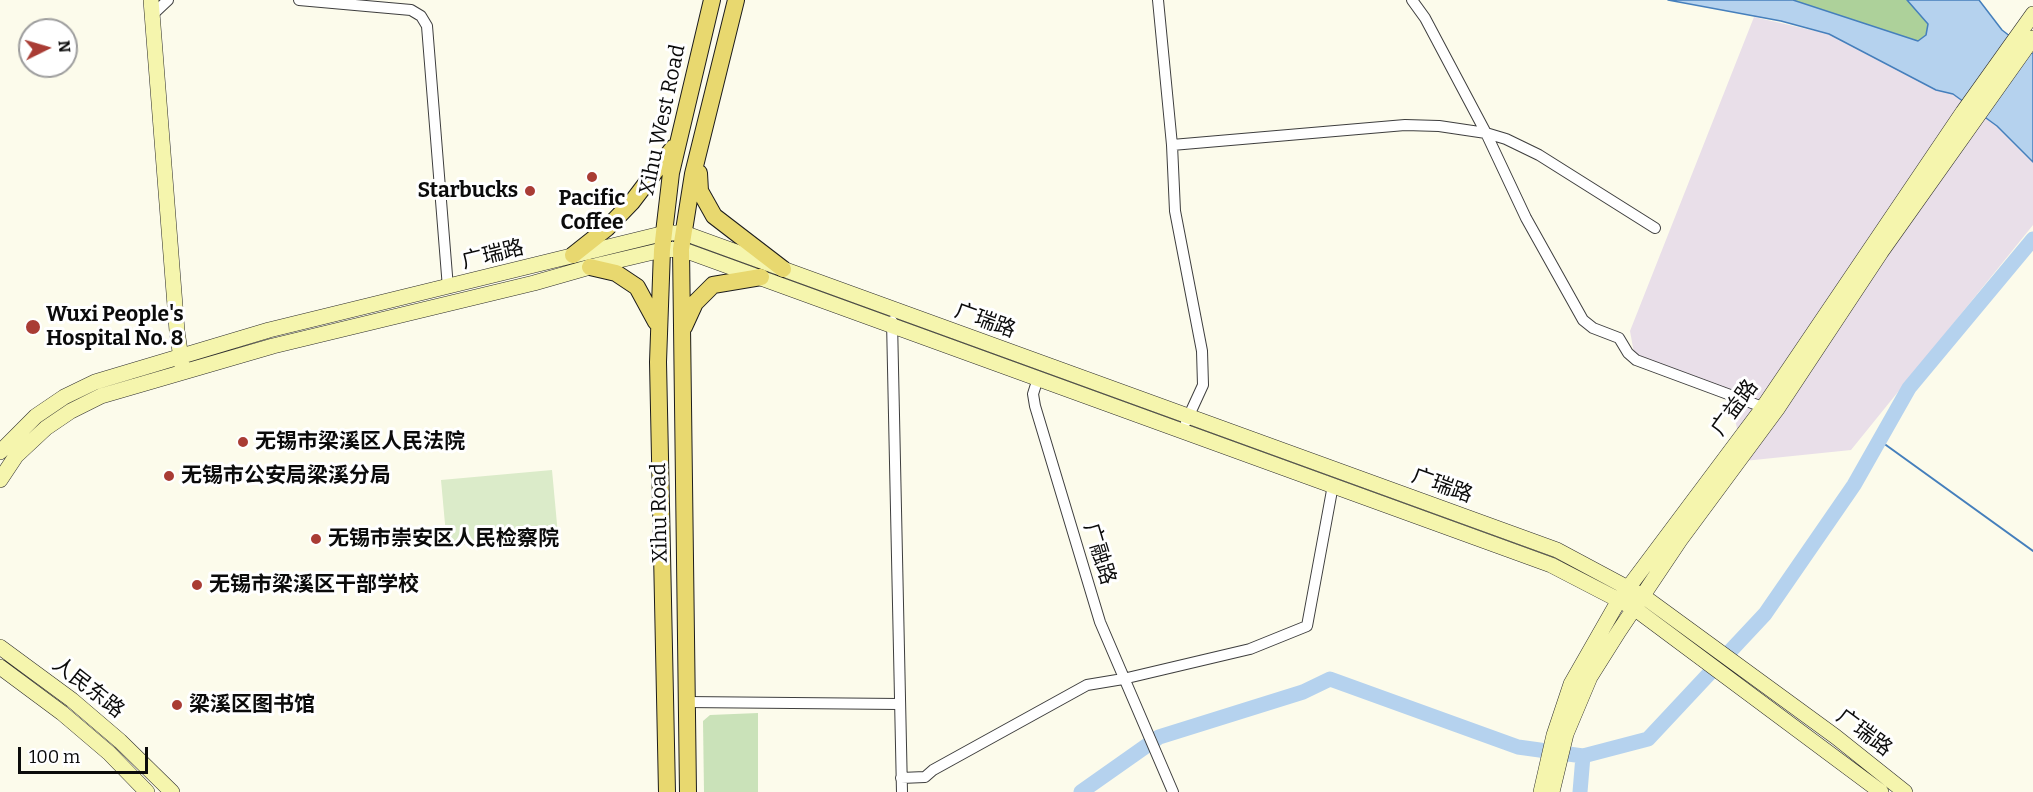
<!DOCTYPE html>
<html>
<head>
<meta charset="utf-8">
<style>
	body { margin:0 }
	#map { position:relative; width:2033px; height:792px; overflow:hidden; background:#fcfbeb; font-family:Bitter,serif }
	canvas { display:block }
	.north { position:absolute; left:18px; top:18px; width:60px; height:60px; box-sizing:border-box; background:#fff; border:2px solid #9d9d9d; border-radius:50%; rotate:85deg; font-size:16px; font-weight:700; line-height:24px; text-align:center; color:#0b0b0b }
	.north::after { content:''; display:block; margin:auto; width:21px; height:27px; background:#a93c34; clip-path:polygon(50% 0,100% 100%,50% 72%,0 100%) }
	.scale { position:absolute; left:18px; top:747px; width:130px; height:27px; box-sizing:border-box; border:3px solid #0b0b0b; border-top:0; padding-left:8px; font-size:18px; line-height:21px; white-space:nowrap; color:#0b0b0b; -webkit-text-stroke:4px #fff; paint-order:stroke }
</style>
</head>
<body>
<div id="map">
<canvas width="2033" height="792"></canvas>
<div class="north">N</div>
<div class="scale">100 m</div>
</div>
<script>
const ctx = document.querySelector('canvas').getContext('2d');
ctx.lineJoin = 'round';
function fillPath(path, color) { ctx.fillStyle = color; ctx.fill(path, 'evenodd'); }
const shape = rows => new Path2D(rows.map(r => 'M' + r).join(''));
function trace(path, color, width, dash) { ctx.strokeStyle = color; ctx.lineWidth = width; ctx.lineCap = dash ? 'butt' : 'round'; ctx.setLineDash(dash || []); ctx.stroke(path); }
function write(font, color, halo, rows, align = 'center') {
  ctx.font = font + ' Bitter,"Noto Sans SC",serif'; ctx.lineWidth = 6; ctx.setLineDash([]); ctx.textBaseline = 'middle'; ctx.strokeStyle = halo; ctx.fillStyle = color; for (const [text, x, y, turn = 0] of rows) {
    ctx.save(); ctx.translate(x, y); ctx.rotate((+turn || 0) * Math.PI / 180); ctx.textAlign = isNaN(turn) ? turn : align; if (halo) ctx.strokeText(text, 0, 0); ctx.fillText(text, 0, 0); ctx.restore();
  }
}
const industrial = shape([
	[1754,17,1829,34,1936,90,1953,94,1997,126,2033,162,2033,225,1851,450,1744,461,1730,396,1634,353,1630,331]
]);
const green = shape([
	[758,713,758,792,704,792,703,721,710,715]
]);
const forest = shape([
	[1793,0,1907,0,1928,24,1926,35,1918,41]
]);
const pitch = shape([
	[552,470,558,535,447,546,441,480]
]);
const water = shape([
	[1668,0,1793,0,1918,41,1926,35,1928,24,1907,0,1979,0,2002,30,2033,54,2033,162,1997,126,1953,94,1936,90,1829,34,1781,21,1668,0]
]);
const stream = shape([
	[1879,440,2033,551]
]);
const river = shape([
	[1081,792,1159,737,1303,692,1330,679,1518,747,1583,756,1648,739,1765,614,1854,485,1909,388,2033,239],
	[1580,792,1583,756]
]);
const street = shape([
	[299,0,411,10,421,16,427,26,448,288],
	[1158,0,1172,145,1175,211,1202,351,1203,385,1186,422],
	[1412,0,1425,18,1486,133,1526,218,1583,320,1593,328,1619,338,1628,353,1636,360,1768,409],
	[152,15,168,0],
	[1172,145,1405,125,1439,126,1486,133,1506,139,1539,155,1655,228],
	[892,321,902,792],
	[1038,378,1033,394,1035,406,1100,622,1173,792],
	[686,702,899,704],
	[901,778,925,777,933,770,1087,685,1123,679,1250,649,1307,626,1333,485]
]);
const secondary = shape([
	[151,0,177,331,182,365],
	[0,452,36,416,64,397,95,382,269,330,665,233,684,233,1557,550,1643,596,1836,737,1905,792],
	[0,480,16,456,46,428,71,411,101,396,273,346,534,283,590,267,662,250,681,249,1551,565,1634,608,1881,792],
	[0,647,72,700,120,741,172,792],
	[0,667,62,713,109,753,147,792],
	[1541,792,1554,735,1571,684,1619,600,1762,409,1963,112,2033,14],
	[1552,792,1566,734,1590,677,1619,631,1680,540,1777,409,1881,252,2033,38]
]);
const primary = shape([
	[699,173,700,191,714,216,783,269],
	[573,255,607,228,632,202,673,148],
	[590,267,616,273,637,287,656,322],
	[684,327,695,303,713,285,761,277],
	[667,792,658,362,662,250,671,173,712,0],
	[688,792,681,249,693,174,736,0]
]);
const markers = [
	[592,177,6,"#a93c34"],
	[530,191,6,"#a93c34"],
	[33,327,8,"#a93c34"],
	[243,442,6,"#a93c34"],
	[169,476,6,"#a93c34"],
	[316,539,6,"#a93c34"],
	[197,585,6,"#a93c34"],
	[177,705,6,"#a93c34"]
];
const streetNames = [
	["Xihu West Road",663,120,-78],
	["广瑞路",493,255,-14],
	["广瑞路",985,321,20],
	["广益路",1735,408,-54],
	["广瑞路",1442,486,20],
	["Xihu Road",660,513,-91],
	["广融路",1099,554,73],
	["人民东路",88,688,38],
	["广瑞路",1864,733,37]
];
const poiNames = [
	["Starbucks",518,191,"right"],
	["Pacific",592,199,"center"],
	["Coffee",592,223,"center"],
	["Wuxi People's",46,315],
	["Hospital No. 8",46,339],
	["无锡市梁溪区人民法院",255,442],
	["无锡市公安局梁溪分局",181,476],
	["无锡市崇安区人民检察院",328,539],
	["无锡市梁溪区干部学校",209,585],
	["梁溪区图书馆",189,705]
];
fillPath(industrial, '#e9dfe9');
fillPath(green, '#cae2b9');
fillPath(forest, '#add19a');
fillPath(pitch, '#dbebc9');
fillPath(water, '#b5d2ee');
trace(water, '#457fbc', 1.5);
trace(stream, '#457fbc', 2);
trace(river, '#b5d2ee', 15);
trace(street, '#3e3e3e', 12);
trace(secondary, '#2d2d2d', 16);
trace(primary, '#1c1c1c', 18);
trace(street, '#fff', 10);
trace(secondary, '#f5f5ad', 15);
trace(primary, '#e8d86f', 16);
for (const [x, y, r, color] of markers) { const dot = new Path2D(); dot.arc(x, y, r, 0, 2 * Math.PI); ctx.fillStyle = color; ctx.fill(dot); trace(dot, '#fff', 2); }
write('21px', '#0b0b0b', '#fff', streetNames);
write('bold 21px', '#0b0b0b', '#fff', poiNames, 'left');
</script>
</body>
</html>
